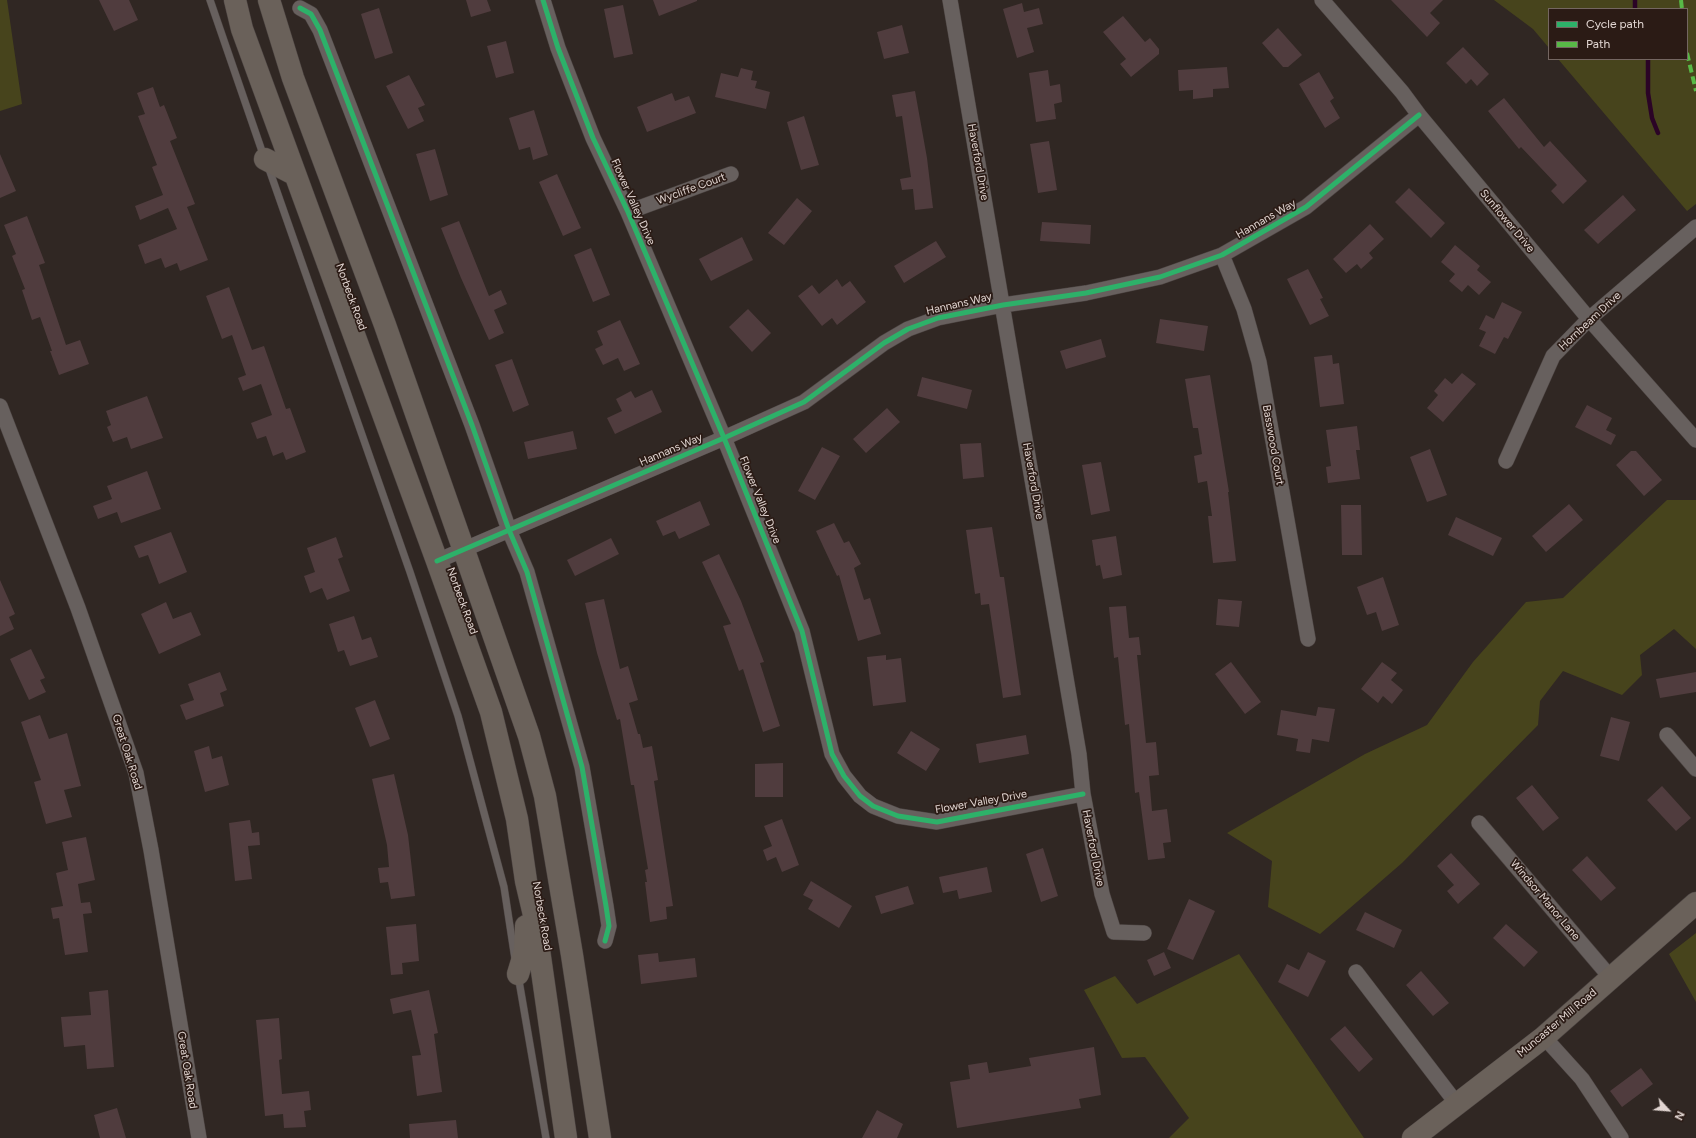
<!DOCTYPE html>
<html>
<head>
<meta charset="utf-8">
<style>
	body { margin:0 }
	#map { position:relative; width:1696px; height:1138px; overflow:hidden; background:#302723; font-family:Figtree,sans-serif }
	canvas { display:block }
	.legend { position:absolute; left:1548px; top:8px; width:140px; height:52px; box-sizing:border-box; background:#2b1b15; border:1px solid #746661; margin:0; padding:5px 7px; list-style:none; font-size:12px; color:#e2d6d2 }
	.legend li { display:flex; align-items:center; gap:8px; height:20px }
	.legend b { width:20px; border:1px solid #746661 }
	.north { position:absolute; left:1648px; top:1090px; width:40px; height:40px; -webkit-text-stroke:3px #2b1b15; paint-order:stroke; rotate:116deg; font-size:11px; font-weight:700; line-height:16px; text-align:center; color:#e2d6d2 }
	.north::after { content:''; display:block; margin:auto; width:14px; height:18px; background:#e2d6d2; clip-path:polygon(50% 0,100% 100%,50% 72%,0 100%) }
</style>
</head>
<body>
<div id="map">
<canvas width="1696" height="1138"></canvas>
<ul class="legend">
<li><b style="height:5px;background:#2db169"></b>Cycle path</li>
<li><b style="height:5px;background:#58b947"></b>Path</li>
</ul>
<div class="north">N</div>
</div>
<script>
const ctx = document.querySelector('canvas').getContext('2d');
ctx.lineJoin = 'round';
function fillPath(path, color) { ctx.fillStyle = color; ctx.fill(path, 'evenodd'); }
const shape = rows => new Path2D(rows.map(r => 'M' + r).join(''));
function trace(path, color, width, dash) { ctx.strokeStyle = color; ctx.lineWidth = width; ctx.lineCap = dash ? 'butt' : 'round'; ctx.setLineDash(dash || []); ctx.stroke(path); }
function write(font, color, halo, rows, align = 'center') {
  ctx.font = font + ' Figtree,sans-serif'; ctx.lineWidth = 3.5; ctx.setLineDash([]); ctx.textBaseline = 'middle'; ctx.strokeStyle = halo; ctx.fillStyle = color; for (const [text, x, y, turn = 0] of rows) {
    ctx.save(); ctx.translate(x, y); ctx.rotate((+turn || 0) * Math.PI / 180); ctx.textAlign = isNaN(turn) ? turn : align; if (halo) ctx.strokeText(text, 0, 0); ctx.fillText(text, 0, 0); ctx.restore();
  }
}
const green = shape([
	[0,0,7,0,22,104,0,111],
	[1494,0,1696,0,1696,204,1687,211,1558,59,1687,59,1687,9,1549,9,1549,48,1533,29],
	[1667,500,1696,500,1696,649,1674,629,1640,655,1642,675,1622,695,1563,671,1540,701,1538,725,1402,863,1320,934,1268,907,1272,861,1227,833,1365,754,1427,725,1473,662,1526,602,1563,598],
	[1696,933,1696,1002,1669,954],
	[1239,954,1364,1138,1169,1138,1189,1118,1145,1057,1122,1058,1084,990,1115,976,1137,1004]
]);
const stream = shape([
	[1635,0,1635,9],
	[1648,59,1648,93,1652,118,1658,133]
]);
const building = shape([
	[99,0,129,0,138,20,114,31],
	[466,0,487,0,491,11,471,17],
	[653,0,697,0,697,1,659,16],
	[1391,0,1443,0,1430,13,1440,23,1427,37],
	[1022,3,1024,12,1039,8,1043,24,1027,28,1034,52,1017,58,1003,9],
	[623,5,633,54,614,58,604,9],
	[379,8,393,53,375,59,361,14],
	[1123,16,1145,42,1150,38,1159,49,1159,54,1131,77,1120,64,1126,59,1103,32],
	[902,25,909,53,884,59,877,32],
	[1278,28,1302,55,1288,67,1283,67,1262,43],
	[506,41,514,73,496,78,487,46],
	[1463,47,1489,74,1477,86,1471,79,1466,84,1446,63],
	[1227,67,1229,88,1213,89,1213,97,1193,99,1193,90,1179,91,1178,70],
	[741,68,753,71,751,80,757,81,755,88,770,92,766,109,715,97,721,73,738,77],
	[1048,70,1050,86,1060,84,1062,102,1054,104,1056,119,1036,122,1029,73],
	[1319,72,1334,98,1330,101,1340,118,1325,128,1299,84],
	[409,75,425,105,418,108,424,121,408,129,386,86],
	[153,87,160,107,164,105,177,138,170,141,195,204,187,207,208,260,180,271,177,263,165,268,161,258,145,264,138,245,177,229,168,208,140,220,135,206,163,195,152,167,157,165,138,116,145,114,137,93],
	[915,91,927,158,933,208,915,210,913,189,902,190,900,179,911,177,902,116,896,117,892,95],
	[672,93,675,101,689,96,696,113,647,132,637,107],
	[1504,98,1544,147,1550,141,1587,181,1563,204,1551,191,1557,185,1521,147,1519,149,1488,111],
	[534,110,548,155,533,160,530,147,519,150,509,118],
	[804,116,819,165,801,170,787,122],
	[1049,141,1057,190,1038,193,1030,144],
	[435,149,448,195,430,201,416,154],
	[0,154,16,191,0,198],
	[557,174,581,228,563,236,539,182],
	[1409,188,1445,223,1431,238,1395,202],
	[1623,195,1636,210,1598,244,1584,230],
	[797,198,812,211,784,245,768,233],
	[27,216,45,263,39,265,66,345,80,340,89,364,59,375,50,351,52,351,40,317,32,320,22,290,25,289,12,256,16,254,4,225],
	[459,221,489,296,501,290,507,304,494,310,504,333,489,340,461,278,441,228],
	[1042,222,1091,225,1090,244,1040,241],
	[1370,224,1384,239,1369,253,1373,258,1361,269,1357,264,1346,273,1333,259],
	[742,237,753,260,711,281,699,259],
	[936,241,946,257,904,283,894,266],
	[1455,245,1480,266,1477,270,1491,282,1479,295,1468,285,1462,292,1449,281,1455,274,1441,262],
	[591,248,610,295,593,302,574,255],
	[1308,269,1323,298,1320,299,1329,316,1310,325,1287,279],
	[837,279,842,287,850,281,866,302,837,325,832,318,822,326,798,296,812,285,819,294],
	[229,287,252,350,264,346,286,409,290,408,306,452,286,460,283,452,273,456,266,436,257,439,251,423,272,415,261,384,243,391,238,378,246,375,232,335,222,339,206,296],
	[1502,302,1522,312,1508,339,1504,337,1495,354,1479,346,1486,332,1479,329,1486,315,1494,319],
	[748,309,771,333,752,352,729,327],
	[1160,319,1208,326,1204,351,1156,343],
	[620,320,640,364,624,371,618,358,603,365,595,349,603,345,597,331],
	[1101,339,1106,357,1066,369,1060,351],
	[1332,355,1333,364,1339,363,1344,404,1320,407,1314,357],
	[512,359,529,405,513,412,495,365],
	[1462,373,1476,384,1443,422,1427,408,1438,395,1434,391,1445,378,1452,384],
	[1210,375,1229,492,1228,492,1236,561,1213,563,1208,516,1212,516,1207,481,1198,483,1194,456,1202,454,1198,428,1193,428,1185,379],
	[922,377,972,390,967,409,917,396],
	[652,390,662,412,615,434,607,418,622,411,616,399,631,391,635,398],
	[147,396,163,438,131,449,127,437,113,442,107,427,111,425,106,411],
	[1587,405,1612,418,1606,430,1616,435,1611,445,1575,427],
	[887,408,900,422,866,453,853,439],
	[1357,426,1360,450,1356,450,1360,479,1328,483,1326,467,1331,466,1326,430],
	[573,431,577,449,528,459,524,442],
	[981,443,984,477,963,479,960,444],
	[822,447,840,456,815,500,798,491],
	[1430,449,1447,495,1427,502,1410,457],
	[1631,451,1636,451,1662,480,1644,496,1616,465],
	[1101,462,1110,511,1091,515,1082,465],
	[147,471,161,509,121,523,117,512,98,519,93,506,112,499,107,486],
	[700,501,710,525,679,539,675,531,663,536,656,521],
	[1569,504,1583,520,1546,552,1532,536],
	[1341,505,1361,505,1362,555,1342,555],
	[1456,517,1502,538,1493,556,1448,535],
	[834,523,844,543,849,541,861,564,854,568,864,600,870,598,881,634,858,641,839,575,837,576,816,531],
	[992,527,1000,577,1004,577,1021,695,1003,698,989,604,981,605,980,593,975,594,966,530],
	[171,532,187,572,159,584,148,555,139,558,134,546],
	[1116,536,1122,575,1103,579,1100,565,1096,566,1092,540],
	[336,537,343,557,338,559,350,591,327,600,322,588,310,593,304,576,315,572,307,548],
	[611,538,619,554,575,576,567,560],
	[719,554,741,601,764,662,760,663,780,726,763,732,743,669,739,671,723,626,731,624,702,562],
	[1383,577,1399,625,1382,631,1376,612,1367,615,1357,587],
	[0,580,15,614,9,617,14,629,0,636],
	[604,599,620,669,628,666,638,700,629,703,638,734,640,734,643,748,652,746,658,780,654,781,673,906,666,907,667,919,650,922,645,882,647,882,645,870,648,869,634,785,631,785,620,719,617,720,597,653,585,603],
	[1218,599,1242,601,1239,627,1216,625],
	[166,602,173,619,191,612,201,635,159,654,141,614],
	[1126,606,1129,638,1139,637,1141,655,1137,655,1146,743,1156,742,1159,775,1149,776,1152,811,1167,809,1171,842,1163,843,1165,858,1148,860,1139,792,1135,793,1129,724,1125,725,1118,657,1114,658,1109,607],
	[354,616,362,640,371,637,378,657,350,666,344,650,338,652,329,624],
	[31,649,45,678,40,680,46,692,29,700,10,659],
	[886,655,886,660,901,658,906,702,873,706,867,657],
	[1231,662,1261,702,1245,714,1215,674],
	[1382,662,1397,673,1391,680,1403,690,1392,704,1383,696,1378,703,1361,689],
	[220,672,227,690,220,693,224,706,186,720,180,705,194,700,188,684],
	[1696,672,1696,692,1660,698,1656,679],
	[375,700,390,739,370,747,355,708],
	[1318,707,1335,709,1329,742,1312,739,1310,753,1296,751,1298,739,1277,735,1281,710,1316,716],
	[40,715,49,739,67,733,81,786,64,790,72,817,46,824,34,782,41,780,21,722],
	[1611,717,1630,722,1619,761,1600,756],
	[911,731,940,749,926,771,897,753],
	[1026,735,1029,754,979,763,976,744],
	[209,746,212,759,222,756,229,785,205,792,194,751],
	[783,763,783,797,755,797,755,764],
	[394,774,408,835,415,896,391,899,388,882,380,883,378,868,389,867,387,845,372,779],
	[1532,785,1559,818,1543,831,1516,798],
	[1662,786,1691,818,1676,831,1647,800],
	[782,819,799,865,782,872,776,857,767,861,763,850,772,846,764,826],
	[250,820,252,833,259,832,260,845,248,846,252,879,235,881,229,823],
	[86,837,95,880,78,884,81,903,90,902,92,913,83,914,88,952,65,955,59,918,53,919,51,908,63,906,56,873,68,870,62,842],
	[1043,848,1058,896,1041,902,1026,854],
	[1451,853,1480,884,1458,904,1447,891,1454,885,1437,866],
	[1587,856,1616,888,1601,901,1572,870],
	[987,867,992,892,959,899,957,890,943,893,939,877],
	[811,881,852,906,839,928,808,909,813,900,803,895],
	[908,886,914,904,881,914,875,896],
	[1189,899,1215,911,1193,960,1167,949],
	[1365,912,1402,930,1394,948,1356,930],
	[416,924,419,961,402,963,403,974,391,975,386,927],
	[1506,924,1538,952,1524,967,1493,938],
	[1164,952,1171,968,1154,976,1147,960],
	[1308,952,1326,961,1308,997,1278,982,1287,964,1299,970],
	[658,953,659,962,695,958,697,977,641,984,638,955],
	[1421,971,1449,1003,1433,1016,1406,985],
	[108,990,114,1067,87,1069,85,1045,64,1047,61,1017,91,1015,89,992],
	[429,990,438,1033,434,1034,442,1092,417,1096,412,1056,421,1055,411,1010,393,1014,390,999],
	[279,1018,282,1059,279,1060,282,1094,309,1091,311,1110,304,1111,306,1127,284,1128,283,1114,265,1116,256,1020],
	[1345,1026,1373,1059,1359,1072,1330,1039],
	[1094,1047,1101,1095,1079,1099,1081,1108,957,1128,950,1082,970,1079,968,1065,987,1062,989,1073,1031,1066,1029,1058],
	[1641,1068,1653,1084,1622,1107,1610,1091],
	[117,1108,126,1138,100,1138,94,1115],
	[877,1110,903,1124,897,1138,862,1138],
	[456,1120,458,1138,410,1138,409,1124]
]);
const service = shape([
	[210,0,264,157],
	[268,166,410,572,458,716,504,887,515,959],
	[518,975,546,1138]
]);
const minor = shape([
	[543,0,558,48,593,138,628,212,724,438,802,631,832,754,844,776,860,796,873,806,898,816,937,822,1083,794],
	[950,0,1079,754,1083,794,1102,894,1114,932,1144,933],
	[1322,0,1402,92,1419,115,1589,319,1696,440],
	[300,8,311,14,320,30,472,425,509,530,527,572,582,767,606,906,609,926,605,941],
	[628,212,731,174],
	[1222,255,1244,309,1259,362,1308,639],
	[0,406,78,608,136,773,151,850,199,1138],
	[1506,461,1553,356,1589,319,1696,227],
	[437,561,724,438,804,402,884,343,908,329,938,318,1003,305,1086,293,1160,277,1222,255,1306,207,1419,115],
	[1667,735,1696,769],
	[1479,823,1611,978],
	[1356,972,1457,1104],
	[1544,1037,1582,1079,1621,1138]
]);
const primary = shape([
	[235,0,242,29,437,561,491,712,517,819,526,881,534,915,566,1138],
	[269,0,293,78,385,325,529,736,545,796,572,955,600,1138],
	[265,159,294,174],
	[518,974,525,951,526,926],
	[1413,1138,1544,1037,1696,903]
]);
const quiet = shape([
	[1681,0,1682,9],
	[1687,53,1696,91]
]);
const cycleway = shape([
	[543,0,558,48,593,138,628,212,724,438,802,631,832,754,844,776,860,796,873,806,898,816,937,822,1083,794],
	[300,8,311,14,320,30,472,425,509,530,527,572,582,767,606,906,609,926,605,941],
	[437,561,724,438,804,402,884,343,908,329,938,318,1003,305,1086,293,1160,277,1222,255,1306,207,1419,115]
]);
const streetNames = [
	["Haverford Drive",978,162,80],
	["Wycliffe Court",691,189,-20],
	["Flower Valley Drive",633,202,66],
	["Hannans Way",1266,219,-30],
	["Sunflower Drive",1507,221,50],
	["Norbeck Road",351,297,70],
	["Hannans Way",959,304,-13],
	["Hornbeam Drive",1590,321,-43],
	["Basswood Court",1273,445,80],
	["Hannans Way",671,450,-23],
	["Haverford Drive",1033,481,80],
	["Flower Valley Drive",760,500,68],
	["Norbeck Road",462,601,70],
	["Great Oak Road",127,752,73],
	["Flower Valley Drive",981,802,-10],
	["Haverford Drive",1093,848,79],
	["Windsor Manor Lane",1545,900,50],
	["Norbeck Road",542,916,80],
	["Muncaster Mill Road",1557,1023,-40],
	["Great Oak Road",187,1070,81]
];
fillPath(green, '#47441c');
trace(stream, '#2b0426', 4.5);
fillPath(building, '#503c3e');
trace(service, '#4b4341', 8);
trace(minor, '#4b4341', 16);
trace(primary, '#4b4341', 23);
trace(service, '#67605e', 7);
trace(minor, '#67605e', 15);
trace(primary, '#6a615a', 22);
trace(quiet, '#58b947', 4, [8, 4]);
trace(cycleway, '#2db169', 5);
write('11px', '#e2d6d2', '#2b1b15', streetNames);
</script>
</body>
</html>
